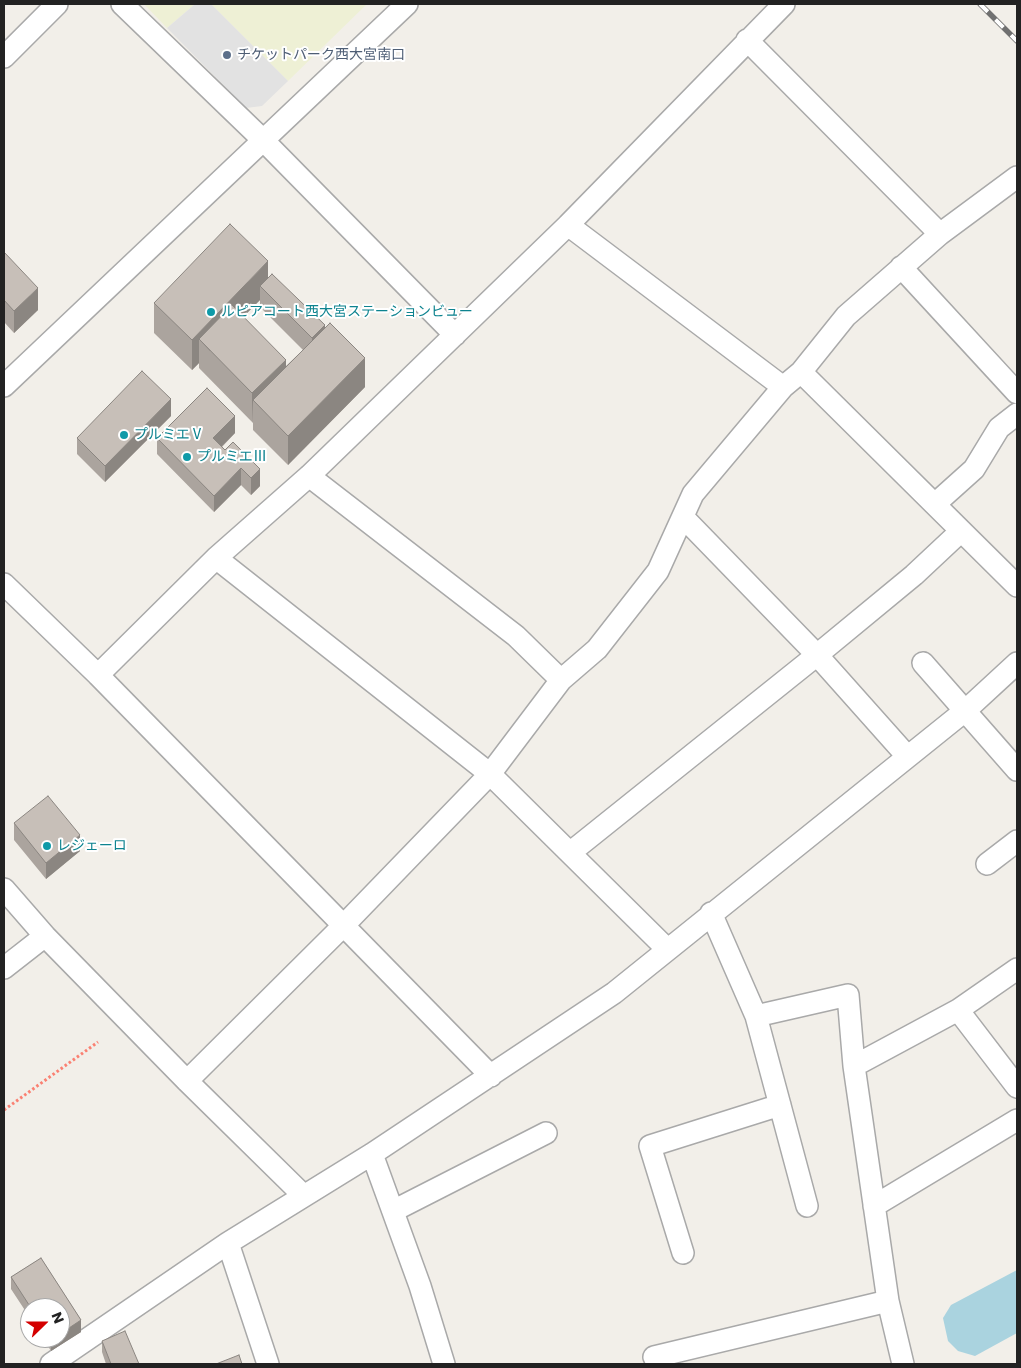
<!DOCTYPE html>
<html>
<head>
<meta charset="utf-8">
<style>
	body { margin:0 }
	#map { position:relative; width:1021px; height:1368px; overflow:hidden; background:#f2efe9; font-family:Poppins,sans-serif }
	canvas { display:block }
	.frame { position:absolute; inset:0; border:5px solid #222; pointer-events:none }
	.north { position:absolute; left:20px; top:1298px; width:50px; height:50px; box-sizing:border-box; background:#fff; border:1px solid #a7a7a7; border-radius:50%; rotate:68deg; font-size:14px; font-weight:700; line-height:20px; text-align:center; color:#222 }
	.north::after { content:''; display:block; margin:auto; width:18px; height:22px; background:#d40000; clip-path:polygon(50% 0,100% 100%,50% 72%,0 100%) }
</style>
</head>
<body>
<div id="map">
<canvas width="1021" height="1368"></canvas>
<div class="frame"></div>
<div class="north">N</div>
</div>
<script>
const ctx = document.querySelector('canvas').getContext('2d');
ctx.lineJoin = 'round';
function fillPath(path, color) { ctx.fillStyle = color; ctx.fill(path, 'evenodd'); }
const shape = rows => new Path2D(rows.map(r => 'M' + r).join(''));
function trace(path, color, width, dash) { ctx.strokeStyle = color; ctx.lineWidth = width; ctx.lineCap = dash ? 'butt' : 'round'; ctx.setLineDash(dash || []); ctx.stroke(path); }
function write(font, color, halo, rows, align = 'center') {
  ctx.font = font + ' Poppins,"Noto Sans JP",sans-serif'; ctx.lineWidth = 4; ctx.setLineDash([]); ctx.textBaseline = 'middle'; ctx.strokeStyle = halo; ctx.fillStyle = color; for (const [text, x, y, turn = 0] of rows) {
    ctx.save(); ctx.translate(x, y); ctx.rotate((+turn || 0) * Math.PI / 180); ctx.textAlign = isNaN(turn) ? turn : align; if (halo) ctx.strokeText(text, 0, 0); ctx.fillText(text, 0, 0); ctx.restore();
  }
}
const farmland = shape([
	[144,4,195,4,167,28],
	[211,4,367,4,288,81]
]);
const parking = shape([
	[195,4,211,4,288,81,262,106,246,108,167,28]
]);
const water = shape([
	[1017,1270,1017,1333,975,1356,958,1351,948,1341,943,1318,951,1305]
]);
const path = shape([
	[4,1110,98,1042]
]);
const minor = shape([
	[122,4,263,140,455,335],
	[747,40,940,234],
	[4,57,57,4],
	[568,225,783,387],
	[901,267,1017,393],
	[801,372,1017,586],
	[4,386,407,4],
	[309,476,516,636,561,680],
	[935,504,974,469,999,428,1017,414],
	[684,518,817,655,907,756],
	[216,558,490,774,667,949],
	[4,584,98,675,491,1076],
	[923,663,1017,770],
	[98,675,216,558,309,476,568,225,784,4],
	[571,852,817,655,914,575,961,531],
	[987,864,1017,841],
	[4,889,45,936,187,1081,304,1196],
	[711,913,756,1016,807,1206],
	[4,968,45,936],
	[958,1010,1017,1087],
	[756,1016,848,995,854,1066,888,1301,903,1364],
	[854,1066,958,1010,1017,969],
	[187,1081,343,926,490,774,561,680,597,649,658,571,693,494,783,387,801,372,846,316,940,234,1017,177],
	[372,1154,420,1286,444,1364],
	[874,1206,1017,1120],
	[393,1211,546,1133],
	[228,1243,268,1364],
	[683,1253,650,1146,780,1105],
	[654,1357,888,1301],
	[51,1364,228,1243,372,1154,614,993,966,710,1017,663]
]);
const rail = shape([
	[980,4,1017,41]
]);
const wall = shape([
	[4,252,38,310,14,333,4,322],
	[268,277,325,328,365,387,288,465,253,430,253,423,199,368,199,363,192,370,154,333,154,303],
	[260,300,260,307,303,350,286,366,243,316],
	[171,416,105,482,77,454,77,438],
	[235,433,222,447,260,486,251,495,241,485,214,512,157,454,157,438],
	[14,823,80,851,46,879,14,840],
	[41,1258,81,1320,81,1332,51,1351,43,1338,60,1338,60,1308,30,1308,30,1318,11,1289,11,1277],
	[102,1341,139,1364,106,1364,102,1352]
]);
const shadedWall = shape([
	[268,261,268,291,260,286,260,300,210,351,199,339,199,363,192,370,192,340],
	[38,288,38,310,14,333,14,311],
	[325,325,325,347,312,359,312,338],
	[365,358,365,387,288,465,288,436],
	[286,360,286,390,253,400,252,423,252,393],
	[171,399,171,416,105,482,105,466],
	[235,416,235,433,213,455,213,438],
	[241,468,241,485,214,512,214,496],
	[260,469,260,486,251,495,251,478],
	[80,835,80,851,46,879,46,863],
	[81,1320,81,1332,51,1351,51,1339,53,1338,60,1338,60,1334]
]);
const building = shape([
	[230,224,268,261,192,340,154,303,230,224],
	[4,252,38,288,14,311,4,300,4,252],
	[272,274,325,325,312,338,260,286,272,274],
	[232,305,286,360,252,393,199,339,232,305],
	[330,323,365,358,288,436,253,400,330,323],
	[142,371,171,399,105,466,77,438,142,371],
	[207,388,235,416,213,438,225,450,233,442,260,469,251,478,241,468,214,496,157,438,207,388],
	[48,796,80,835,46,863,14,823,48,796],
	[41,1258,81,1320,60,1334,60,1308,31,1308,11,1277,41,1258],
	[125,1331,139,1364,109,1364,111,1364,102,1341,125,1331],
	[239,1355,242,1364,216,1364,239,1355]
]);
const markers = [
	[227,55,5,"#5c6f8a"],
	[211,312,5,"#0f9aa8"],
	[124,435,5,"#0f9aa8"],
	[187,457,5,"#0f9aa8"],
	[47,846,5,"#0f9aa8"]
];
const serviceNames = [
	["チケットパーク西大宮南口",237,55]
];
const cultureNames = [
	["ルピアコート西大宮ステーションビュー",221,312],
	["プルミエⅤ",134,435],
	["プルミエⅢ",197,457],
	["レジェーロ",57,846]
];
fillPath(farmland, '#eef0d5');
fillPath(parking, '#e2e2e2');
fillPath(water, '#aad3df');
trace(minor, '#a9a9a9', 24);
trace(path, '#fa8072', 3, [2.5, 2.5]);
trace(minor, '#fff', 21);
trace(rail, '#707070', 5.5);
trace(rail, '#fff', 4, [11]);
fillPath(wall, '#aba49e');
fillPath(shadedWall, '#8b8681');
fillPath(building, '#c7bfb8');
trace(building, '#8b8681', 1);
for (const [x, y, r, color] of markers) { const dot = new Path2D(); dot.arc(x, y, r, 0, 2 * Math.PI); ctx.fillStyle = color; ctx.fill(dot); trace(dot, '#fff', 2); }
write('14px', '#4e5e75', '#fff', serviceNames, 'left');
write('14px', '#0d838f', '#fff', cultureNames, 'left');
</script>
</body>
</html>
